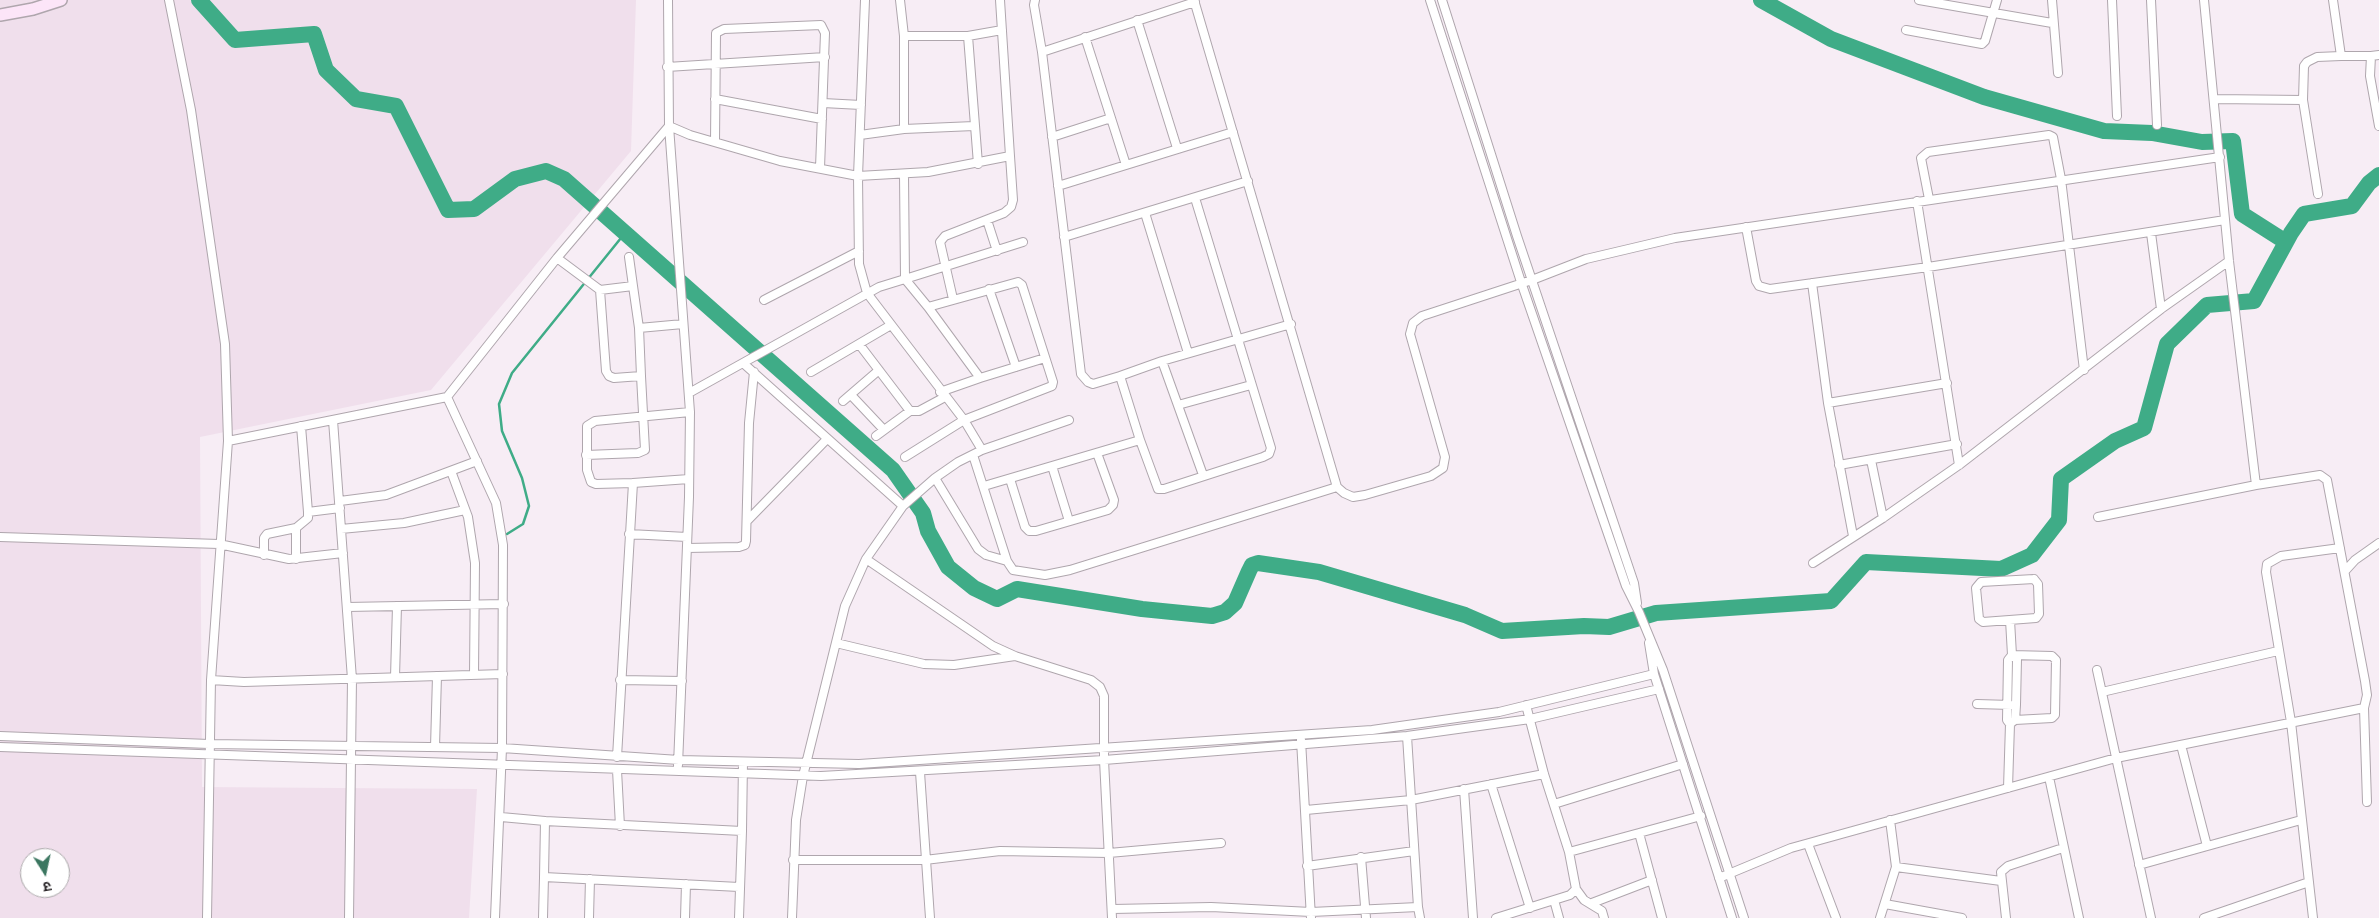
<!DOCTYPE html>
<html>
<head>
<meta charset="utf-8">
<style>
	body { margin:0 }
	#map { position:relative; width:2379px; height:918px; overflow:hidden; background:#f7edf5; font-family:"DejaVu Sans","Noto Sans Devanagari",sans-serif }
	canvas { display:block }
	.north { position:absolute; left:20px; top:848px; width:50px; height:50px; box-sizing:border-box; background:#fff; border:1px solid #aba9aa; border-radius:50%; rotate:170deg; font-size:14px; font-weight:700; line-height:20px; text-align:center; color:#2c282b }
	.north::after { content:''; display:block; margin:auto; width:18px; height:22px; background:#3b7660; clip-path:polygon(50% 0,100% 100%,50% 72%,0 100%) }
</style>
</head>
<body>
<div id="map">
<canvas width="2379" height="918"></canvas>
<div class="north">उ</div>
</div>
<script>
const ctx = document.querySelector('canvas').getContext('2d');
ctx.lineJoin = 'round';
function fillPath(path, color) { ctx.fillStyle = color; ctx.fill(path, 'evenodd'); }
const shape = rows => new Path2D(rows.map(r => 'M' + r).join(''));
function trace(path, color, width, dash) { ctx.strokeStyle = color; ctx.lineWidth = width; ctx.lineCap = dash ? 'butt' : 'round'; ctx.setLineDash(dash || []); ctx.stroke(path); }
const built = shape([
	[0,0,636,0,631,151,431,390,200,437,202,787,477,789,469,918,0,918],
	[30,858,60,858,60,888,30,888]
]);
const stream = shape([
	[507,534,523,524,529,506,522,478,502,431,499,404,512,373,625,233]
]);
const river = shape([
	[199,0,235,40,314,34,326,70,356,99,396,106,448,210,474,209,515,179,546,171,564,179,893,470,923,513,928,531,948,567,974,588,997,599,1017,589,1142,609,1212,616,1225,612,1235,603,1249,571,1252,565,1258,563,1319,572,1465,615,1502,631,1584,626,1609,627,1656,613,1831,601,1866,562,2001,569,2032,555,2059,520,2061,479,2115,441,2144,428,2167,344,2207,305,2254,301,2291,233,2304,214,2352,206,2369,183,2379,175],
	[1761,0,1831,39,1984,97,2104,131,2152,133,2202,142,2233,141,2242,214,2286,242]
]);
const minor = shape([
	[169,0,191,110,225,344,228,441,211,680,207,918],
	[668,0,669,126,690,412,689,497,678,765],
	[865,0,858,176,859,264,867,293,964,420,982,450],
	[900,0,904,36,904,129,974,126],
	[1000,0,1010,156],
	[1430,0,1521,282,1626,586,1639,612,1663,670,1744,918],
	[1442,0,1517,236,1634,583,1637,603],
	[1919,0,2052,23],
	[2052,0,2058,73],
	[2112,0,2117,116],
	[2151,0,2157,125],
	[2204,0,2229,261,2256,485],
	[2333,0,2341,56,2371,56],
	[1137,20,1177,148],
	[1906,30,1982,44,1985,41,1997,0],
	[904,36,968,36,1002,30],
	[968,36,978,164],
	[1085,37,1126,165],
	[1042,52,1195,2],
	[2379,55,2371,56,2370,76,2379,126],
	[667,67,825,57],
	[715,99,822,119],
	[2214,99,2303,100],
	[823,103,861,105],
	[860,135,904,129],
	[1052,137,1111,118],
	[715,142,716,33,724,29,821,25,825,33,820,168],
	[904,175,905,279,1023,242],
	[1058,186,1233,132],
	[2318,194,2303,100,2304,66,2307,62,2317,57,2341,56],
	[1929,199,1921,158,1928,152,2049,135,2053,137,2061,179,2084,370],
	[1917,201,1959,465],
	[1145,213,1188,353],
	[987,220,997,251],
	[1746,227,1756,281,1759,286,1770,289,1928,267,2225,220],
	[2151,233,2161,309],
	[1064,237,1248,181],
	[629,257,633,286],
	[557,258,600,290],
	[1812,283,1828,403,1853,536],
	[989,289,1016,367],
	[764,300,859,251],
	[928,307,980,378,940,392],
	[639,328,633,286,600,290,606,371,609,376,614,378,641,376,639,328,683,324],
	[859,344,910,411,919,411,945,397],
	[1162,361,1203,475],
	[743,363,903,506],
	[811,372,891,325],
	[1120,376,1162,361,1291,324],
	[980,378,1045,358],
	[689,393,879,287,905,279,928,307,1018,282,1022,285,1053,382,1052,386,964,420,905,457],
	[851,395,884,430],
	[447,397,496,503,503,545,502,748,495,918],
	[843,401,879,370],
	[1828,403,1947,383],
	[1178,405,1251,385],
	[333,420,352,679,349,918],
	[876,436,910,411],
	[1140,440,1158,489,1164,489,1263,457,1269,454,1271,448,1195,198],
	[228,441,447,397,557,258,669,126,690,135,780,161,858,176,928,172,1010,156,1013,200,1011,207,1004,213,945,236,940,242,953,299],
	[586,455,638,453,645,450,641,376],
	[973,455,1007,561,1013,570,1045,575,1070,570,1337,487,1194,0],
	[1871,460,1883,518],
	[1839,465,1957,444],
	[1052,466,1069,521],
	[451,471,468,517,475,563,474,675],
	[935,478,978,549,986,555,1007,561],
	[1010,479,1025,527,1029,531,1036,531,1108,510,1113,505,1114,500,1097,453],
	[633,483,596,484,591,482,587,470,587,426,595,421,690,412],
	[984,486,1140,440,1120,376,1093,384,1088,382,1081,374,1042,52,1034,5,1035,0],
	[1337,487,1344,493,1353,497,1365,495,1431,476,1443,468,1445,457,1410,334,1413,323,1422,316,1532,280,1586,259,1675,238,2220,157],
	[340,501,386,495,477,461],
	[308,512,340,508],
	[2098,517,2256,485,2320,475,2327,480,2365,681,2367,695,2364,708,2367,802],
	[747,521,827,439],
	[341,529,404,523,465,510],
	[629,534,687,537],
	[0,537,219,544,289,559,343,553],
	[687,548,739,547,745,545,746,541,749,423,754,372],
	[264,555,264,538,267,534,296,528],
	[296,559,296,528,308,518,308,512,301,426],
	[866,559,993,646,1015,656,1091,680,1100,687,1104,696,1104,760,1112,918],
	[1813,563,1883,518,1959,465,2161,309,2229,261],
	[2345,571,2355,560,2379,543],
	[2034,579,2038,584,2039,614,2036,618,1983,622,1979,619,1976,588,1981,582,2034,579],
	[347,607,504,604],
	[2010,620,2012,655,2052,656,2056,660,2055,715,2052,718,2015,720],
	[836,643,924,664,954,665,1015,656],
	[1649,643,1654,674,1732,918],
	[2097,670,2151,918],
	[395,677,397,606],
	[211,680,244,682,503,674],
	[620,680,682,681],
	[2102,692,2278,651],
	[1977,704,2011,705],
	[0,736,209,744,502,748,679,760,859,764,1372,730,1499,712,1654,674],
	[1407,736,1418,907],
	[1301,740,1311,918],
	[2181,745,2207,846],
	[0,747,821,776,1104,760,1407,736,1530,719,1659,689],
	[435,747,437,676],
	[617,757,633,483,689,479],
	[617,770,620,826],
	[920,772,930,918],
	[2049,777,2079,918],
	[1491,784,1530,908],
	[2008,788,2010,724,2007,720,2008,660,2012,655,2017,659,2016,705,2015,720,2010,724],
	[1464,789,1473,918],
	[1554,804,1683,764],
	[1306,810,1411,800,1544,774],
	[501,817,545,821,544,877,739,887],
	[545,821,742,831,739,918],
	[742,831,743,762],
	[1639,833,1701,816],
	[1808,844,1836,918],
	[1569,852,1639,833,1662,918],
	[1361,857,1366,918],
	[793,860,925,860,1000,851,1109,853,1221,843],
	[2139,865,2301,820],
	[1307,866,1414,851],
	[1896,867,2001,881],
	[1719,878,1791,848,2116,758,2364,708],
	[1576,889,1584,900,1602,911,1604,918],
	[1554,900,1559,918],
	[1592,903,1652,880],
	[1885,904,1962,918],
	[1113,909,1211,907,1311,912,1418,907,1420,918],
	[543,918,544,877],
	[589,918,590,879],
	[685,918,686,884],
	[792,918,796,820,803,776,845,606,866,559,903,506,935,478,958,462,982,450,1069,420],
	[1496,918,1570,895,1576,889,1569,852,1544,774,1526,705],
	[1880,918,1896,867,1890,820],
	[2006,918,2001,872,2008,866,2063,848],
	[2204,918,2309,882],
	[2313,918,2291,722,2266,572,2267,564,2281,556,2340,548]
]);
const secondary = shape([
	[0,15,33,9,61,0]
]);
fillPath(built, '#f0dfec');
trace(stream, '#3fac87', 2.5);
trace(river, '#3fac87', 16);
trace(minor, '#afa6ad', 10);
trace(secondary, '#afa6ad', 14);
trace(minor, '#fff', 8);
trace(secondary, '#fce5f8', 11);
</script>
</body>
</html>
